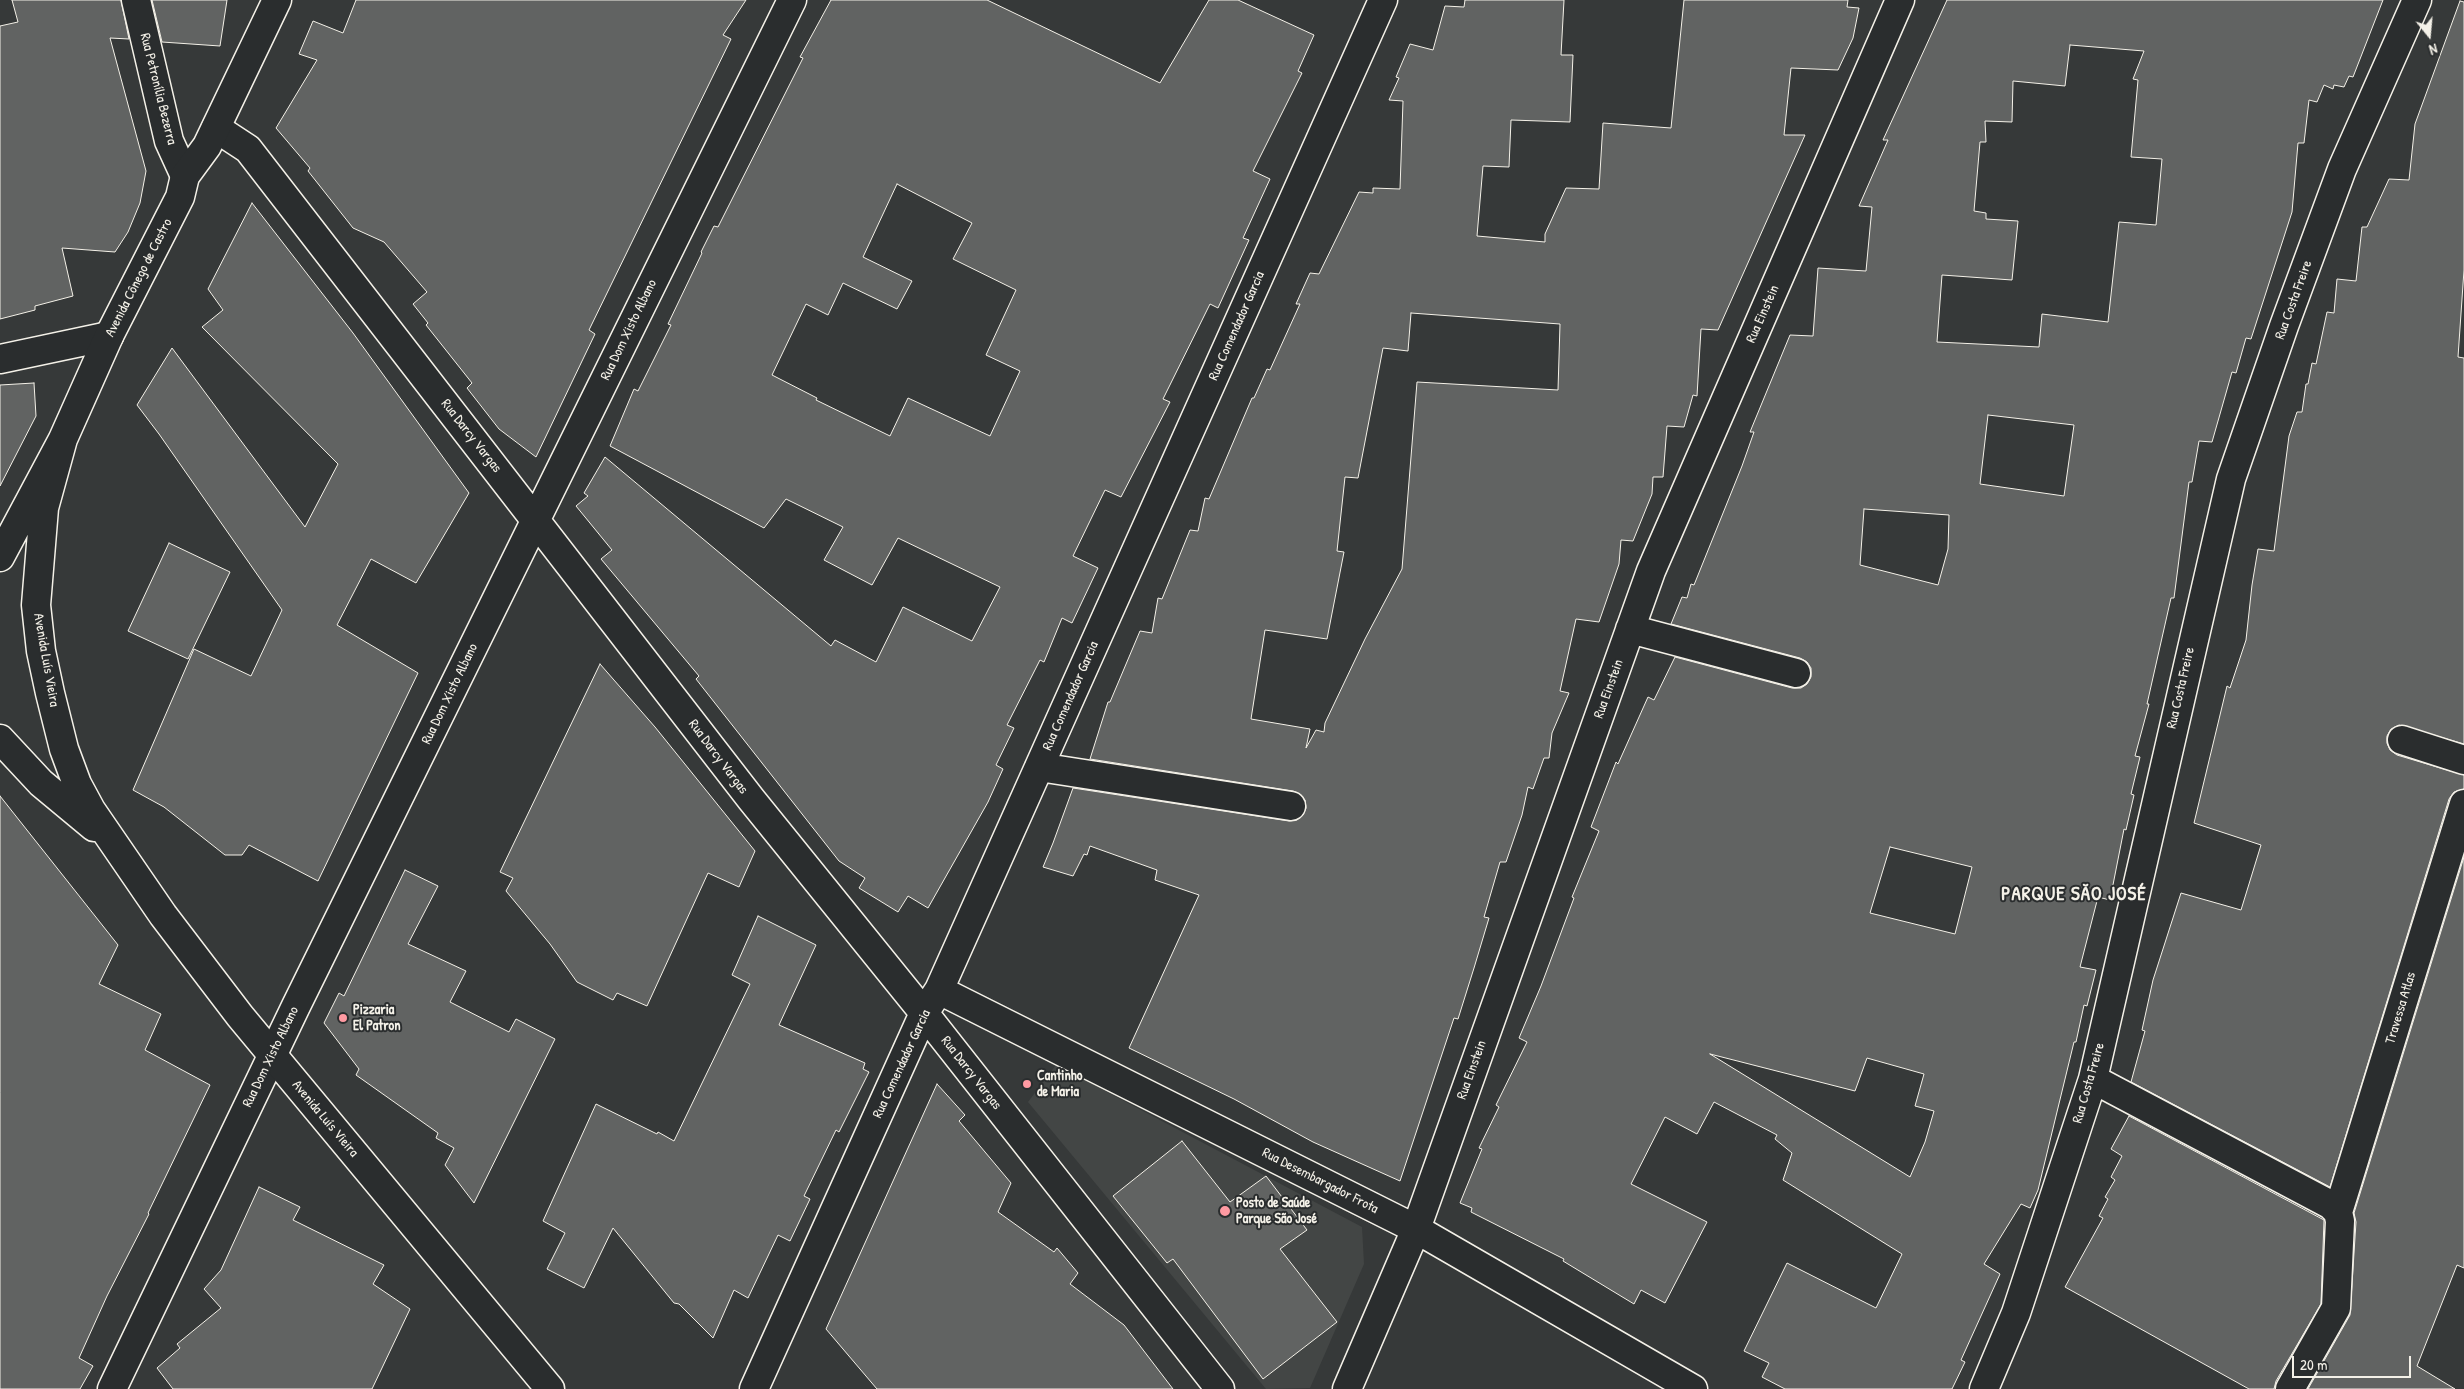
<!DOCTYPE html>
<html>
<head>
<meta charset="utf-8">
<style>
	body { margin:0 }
	#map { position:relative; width:2464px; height:1389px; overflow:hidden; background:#363939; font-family:"Patrick Hand",sans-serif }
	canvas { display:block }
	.north { position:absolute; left:2404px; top:10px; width:50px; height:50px; -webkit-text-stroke:4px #2a2d2e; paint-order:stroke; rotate:163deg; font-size:14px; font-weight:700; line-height:20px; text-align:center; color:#f4f1e8 }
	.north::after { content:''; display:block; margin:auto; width:18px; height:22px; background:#f4f1e8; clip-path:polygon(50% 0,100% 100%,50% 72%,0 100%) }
	.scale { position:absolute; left:2292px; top:1356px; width:119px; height:22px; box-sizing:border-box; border:2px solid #f4f1e8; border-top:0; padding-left:6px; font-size:15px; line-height:18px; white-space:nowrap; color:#f4f1e8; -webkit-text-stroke:4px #2a2d2e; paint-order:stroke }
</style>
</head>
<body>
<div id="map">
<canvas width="2464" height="1389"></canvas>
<div class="north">N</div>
<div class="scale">20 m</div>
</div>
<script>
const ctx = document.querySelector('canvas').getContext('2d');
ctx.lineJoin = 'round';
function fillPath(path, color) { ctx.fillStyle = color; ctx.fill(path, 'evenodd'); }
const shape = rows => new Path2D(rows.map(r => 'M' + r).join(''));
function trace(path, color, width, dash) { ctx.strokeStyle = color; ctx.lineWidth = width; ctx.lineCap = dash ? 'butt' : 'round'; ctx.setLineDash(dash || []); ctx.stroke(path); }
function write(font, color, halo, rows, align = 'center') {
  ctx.font = font + ' "Patrick Hand",sans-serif'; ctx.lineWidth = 4; ctx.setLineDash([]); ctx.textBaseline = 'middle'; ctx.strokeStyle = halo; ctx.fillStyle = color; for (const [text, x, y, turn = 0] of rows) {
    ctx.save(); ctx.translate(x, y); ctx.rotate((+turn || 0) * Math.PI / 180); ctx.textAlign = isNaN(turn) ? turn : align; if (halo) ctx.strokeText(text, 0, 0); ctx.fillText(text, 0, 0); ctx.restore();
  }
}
const built = shape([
	[1056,1065,1362,1227,1364,1264,1310,1388,1266,1389,1028,1102]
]);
const building = shape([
	[12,0,121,0,129,39,110,38,146,171,140,203,128,232,115,252,62,248,73,296,35,306,35,310,0,319,0,26,18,22,12,0],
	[152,0,227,0,220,46,162,42,152,0],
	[356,0,746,0,723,35,731,39,589,330,595,334,536,457,499,429,467,388,472,383,426,325,428,323,413,304,427,292,384,242,353,228,308,171,310,168,276,128,317,60,299,54,313,21,343,33,356,0],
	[831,0,987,0,1160,83,1209,0,1238,0,1314,35,1298,71,1302,73,1253,171,1270,179,1243,238,1249,240,1218,308,1210,304,1163,399,1170,402,1121,497,1105,490,1073,556,1098,568,1072,623,1062,618,1044,662,1040,660,1007,725,1014,728,996,765,1003,769,988,802,928,908,908,896,898,912,859,888,865,878,839,861,696,679,699,676,601,559,612,550,576,506,588,496,584,493,605,457,831,646,835,640,876,662,903,607,972,641,1000,587,898,538,872,585,824,560,843,527,786,499,764,528,610,446,634,389,638,391,671,325,668,324,702,253,701,252,714,226,718,227,803,58,800,57,831,0],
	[897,184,972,223,953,259,1016,290,986,355,1020,371,990,436,908,398,890,436,816,400,817,398,772,375,806,304,828,315,843,283,897,309,912,281,863,257,897,184],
	[1465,0,1564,0,1561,55,1573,55,1570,122,1511,120,1509,167,1483,166,1477,236,1545,242,1545,234,1566,188,1599,189,1603,123,1671,128,1684,0,1848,0,1847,7,1859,8,1853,38,1838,70,1791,68,1784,135,1805,135,1718,330,1701,329,1697,396,1693,395,1684,427,1667,426,1663,477,1653,477,1652,494,1633,541,1621,540,1619,564,1599,622,1576,619,1560,691,1569,693,1552,733,1549,758,1544,758,1533,789,1528,787,1522,815,1506,862,1500,862,1484,917,1489,918,1474,968,1458,1019,1454,1018,1400,1181,1313,1142,1234,1099,1129,1048,1199,895,1155,880,1157,870,1090,846,1087,855,1084,854,1073,876,1043,867,1053,843,1073,788,1289,821,1297,820,1303,815,1306,808,1305,800,1300,794,1293,791,1090,759,1108,702,1110,702,1140,631,1152,633,1158,598,1162,599,1190,530,1198,531,1205,498,1209,499,1252,398,1254,398,1267,369,1270,370,1300,304,1296,304,1310,273,1319,274,1359,192,1373,193,1373,188,1400,189,1403,101,1389,100,1399,78,1396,77,1410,44,1433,50,1445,6,1464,7,1465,0],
	[1411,313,1560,324,1558,390,1417,382,1402,569,1365,639,1325,723,1324,732,1316,730,1306,748,1310,729,1251,719,1265,630,1327,639,1344,552,1337,551,1345,477,1358,478,1383,348,1408,351,1411,313],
	[1947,0,2383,0,2353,77,2349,76,2344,87,2334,85,2333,89,2324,85,2317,102,2309,100,2304,143,2298,143,2292,212,2251,339,2246,338,2236,373,2232,372,2212,442,2199,441,2192,482,2189,482,2174,598,2171,598,2147,704,2149,704,2135,756,2140,757,2131,794,2134,795,2126,830,2124,829,2110,900,2098,897,2080,967,2096,970,2087,1006,2084,1005,2076,1042,2074,1042,2038,1190,2030,1208,2021,1204,1984,1264,2000,1274,1961,1360,1965,1362,1952,1389,1785,1389,1762,1377,1769,1363,1744,1351,1787,1263,1876,1308,1902,1254,1783,1180,1792,1153,1775,1139,1777,1135,1714,1102,1697,1134,1665,1117,1631,1184,1707,1222,1665,1303,1641,1290,1634,1304,1563,1261,1564,1259,1471,1212,1472,1208,1460,1203,1482,1149,1479,1148,1499,1107,1496,1105,1527,1042,1519,1038,1541,986,1574,898,1572,897,1599,831,1591,827,1616,762,1618,764,1648,697,1654,700,1675,657,1792,688,1801,688,1807,684,1811,677,1811,668,1807,662,1800,658,1671,624,1682,597,1687,598,1691,584,1694,585,1742,466,1754,432,1750,432,1790,335,1813,336,1818,268,1866,271,1872,207,1859,206,1888,140,1883,140,1947,0],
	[2070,45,2144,51,2133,79,2138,80,2131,157,2162,159,2156,225,2119,222,2108,322,2042,314,2039,347,1937,342,1942,275,2012,280,2018,221,1986,219,1986,213,1974,211,1980,142,1986,142,1985,121,2012,122,2013,81,2065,86,2070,45],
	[1988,415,2074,425,2064,496,1980,484,1988,415],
	[1864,509,1949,515,1948,549,1938,585,1860,565,1864,509],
	[1890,847,1972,867,1955,934,1870,913,1890,847],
	[1710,1054,1855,1091,1867,1058,1924,1074,1915,1106,1934,1111,1925,1142,1910,1177,1710,1054],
	[2460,1,2464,2,2464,270,2458,357,2464,358,2464,744,2399,725,2391,729,2387,736,2387,743,2390,750,2397,755,2464,775,2464,789,2454,792,2449,799,2330,1187,2131,1082,2145,1031,2142,1030,2153,980,2181,893,2241,910,2261,845,2194,823,2227,686,2230,688,2246,640,2252,585,2258,549,2274,551,2289,436,2297,412,2302,412,2306,384,2308,384,2312,363,2316,364,2327,312,2334,313,2337,279,2356,281,2362,227,2367,227,2389,179,2409,180,2415,124,2460,1],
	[252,203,353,333,469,493,416,583,371,559,337,625,418,673,318,881,249,845,242,855,225,855,164,807,133,790,194,649,251,676,282,610,159,434,137,405,172,348,305,527,338,464,202,327,223,310,208,289,252,203],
	[34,383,36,416,0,486,0,385,34,383],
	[169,543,230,572,188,659,128,631,169,543],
	[600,664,655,727,755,851,739,887,708,873,647,1006,617,993,613,1000,577,982,550,944,506,891,513,878,500,872,600,664],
	[0,796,118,945,99,984,161,1014,145,1050,210,1085,148,1213,149,1214,107,1296,79,1358,93,1366,80,1389,0,1389,0,796],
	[2464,857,2464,1268,2457,1265,2417,1366,2455,1389,2308,1389,2350,1315,2356,1222,2354,1213,2464,857],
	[405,870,438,886,408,944,466,971,450,1002,509,1032,516,1019,555,1039,474,1203,445,1165,454,1148,436,1138,438,1133,356,1075,359,1069,324,1023,339,993,344,996,405,870],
	[758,916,816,945,779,1025,865,1063,863,1069,869,1072,839,1132,836,1130,804,1196,810,1199,790,1241,778,1235,748,1298,734,1290,713,1338,679,1304,674,1303,613,1228,584,1288,547,1269,565,1233,543,1221,596,1104,657,1134,658,1132,674,1141,750,984,732,975,758,916],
	[937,1084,965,1115,959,1121,1011,1183,998,1212,1054,1252,1057,1248,1078,1273,1070,1284,1124,1325,1173,1389,877,1389,826,1329,937,1084],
	[2129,1116,2324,1220,2321,1304,2276,1381,2274,1389,2249,1389,2065,1287,2103,1218,2099,1216,2108,1199,2105,1197,2115,1180,2111,1177,2122,1156,2111,1149,2129,1116],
	[1182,1141,1230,1202,1266,1176,1307,1230,1280,1249,1337,1322,1263,1379,1173,1259,1167,1263,1113,1196,1182,1141],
	[259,1187,300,1207,293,1220,384,1265,373,1284,410,1309,372,1389,173,1389,157,1368,180,1348,177,1344,221,1308,204,1289,221,1270,259,1187]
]);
const minor = shape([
	[136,0,169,141,185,176],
	[216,128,248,149,751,799,924,1013,1220,1389],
	[0,359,109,336],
	[1630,629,1796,673],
	[2402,740,2464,760],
	[1039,767,1291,806],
	[939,990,1416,1229,1693,1389],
	[2093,1079,2331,1205,2338,1212],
	[112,1389,296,1006,792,0],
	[754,1389,924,1013,939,990,1383,0],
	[1347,1389,1416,1229,1651,571,1900,0],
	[1984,1389,2016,1313,2093,1079,2231,479,2284,326,2342,169,2417,0],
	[2290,1389,2336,1308,2340,1221,2338,1212,2464,804]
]);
const major = shape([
	[63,439,44,508,36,605,41,651,50,693,64,749,77,784,91,810,163,915,240,1016,550,1389],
	[0,557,63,439,109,336,180,197,185,176,207,146,277,0],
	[0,739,41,783,94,827]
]);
const markers = [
	[343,1018,5,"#ff9aa2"],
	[1027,1084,5,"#ff9aa2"],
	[1225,1211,6,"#ff9aa2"]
];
const streetNames = [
	["Rua Petronília Bezerra",158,89,76],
	["Avenida Cônego de Castro",139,278,-63],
	["Rua Costa Freire",2294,300,-70],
	["Rua Einstein",1763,314,-66],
	["Rua Comendador Garcia",1237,326,-66],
	["Rua Dom Xisto Albano",629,330,-64],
	["Rua Darcy Vargas",471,436,52],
	["Avenida Luís Vieira",46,660,80],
	["Rua Costa Freire",2181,688,-77],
	["Rua Einstein",1609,689,-70],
	["Rua Dom Xisto Albano",450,694,-64],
	["Rua Comendador Garcia",1071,696,-66],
	["Rua Darcy Vargas",718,757,53],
	["Travessa Atlas",2401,1008,-73],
	["Rua Dom Xisto Albano",271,1057,-64],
	["Rua Comendador Garcia",902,1064,-65],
	["Rua Einstein",1472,1070,-70],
	["Rua Darcy Vargas",971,1073,52],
	["Rua Costa Freire",2089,1083,-74],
	["Avenida Luís Vieira",325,1119,50],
	["Rua Desembargador Frota",1320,1181,27]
];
const poiNames = [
	["Pizzaria",353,1010],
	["El Patron",353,1026],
	["Cantinho",1037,1076],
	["de Maria",1037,1092],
	["Posto de Saúde",1236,1203],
	["Parque São José",1236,1219]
];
const districtNames = [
	["PARQUE SĂO JOSÉ",2074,895]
];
fillPath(built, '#434645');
fillPath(building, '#616362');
trace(building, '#f4f1e8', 1);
trace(minor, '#f4f1e8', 31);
trace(major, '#f4f1e8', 31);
trace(minor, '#2a2d2e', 28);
trace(major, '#2a2d2e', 28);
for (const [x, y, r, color] of markers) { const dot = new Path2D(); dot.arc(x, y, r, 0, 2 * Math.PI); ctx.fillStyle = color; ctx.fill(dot); trace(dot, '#2a2d2e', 2); }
write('14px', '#f4f1e8', '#2a2d2e', streetNames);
write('bold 14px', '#f4f1e8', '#2a2d2e', poiNames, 'left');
ctx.letterSpacing = '1px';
write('bold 19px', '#f4f1e8', '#2a2d2e', districtNames);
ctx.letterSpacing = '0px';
</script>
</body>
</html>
